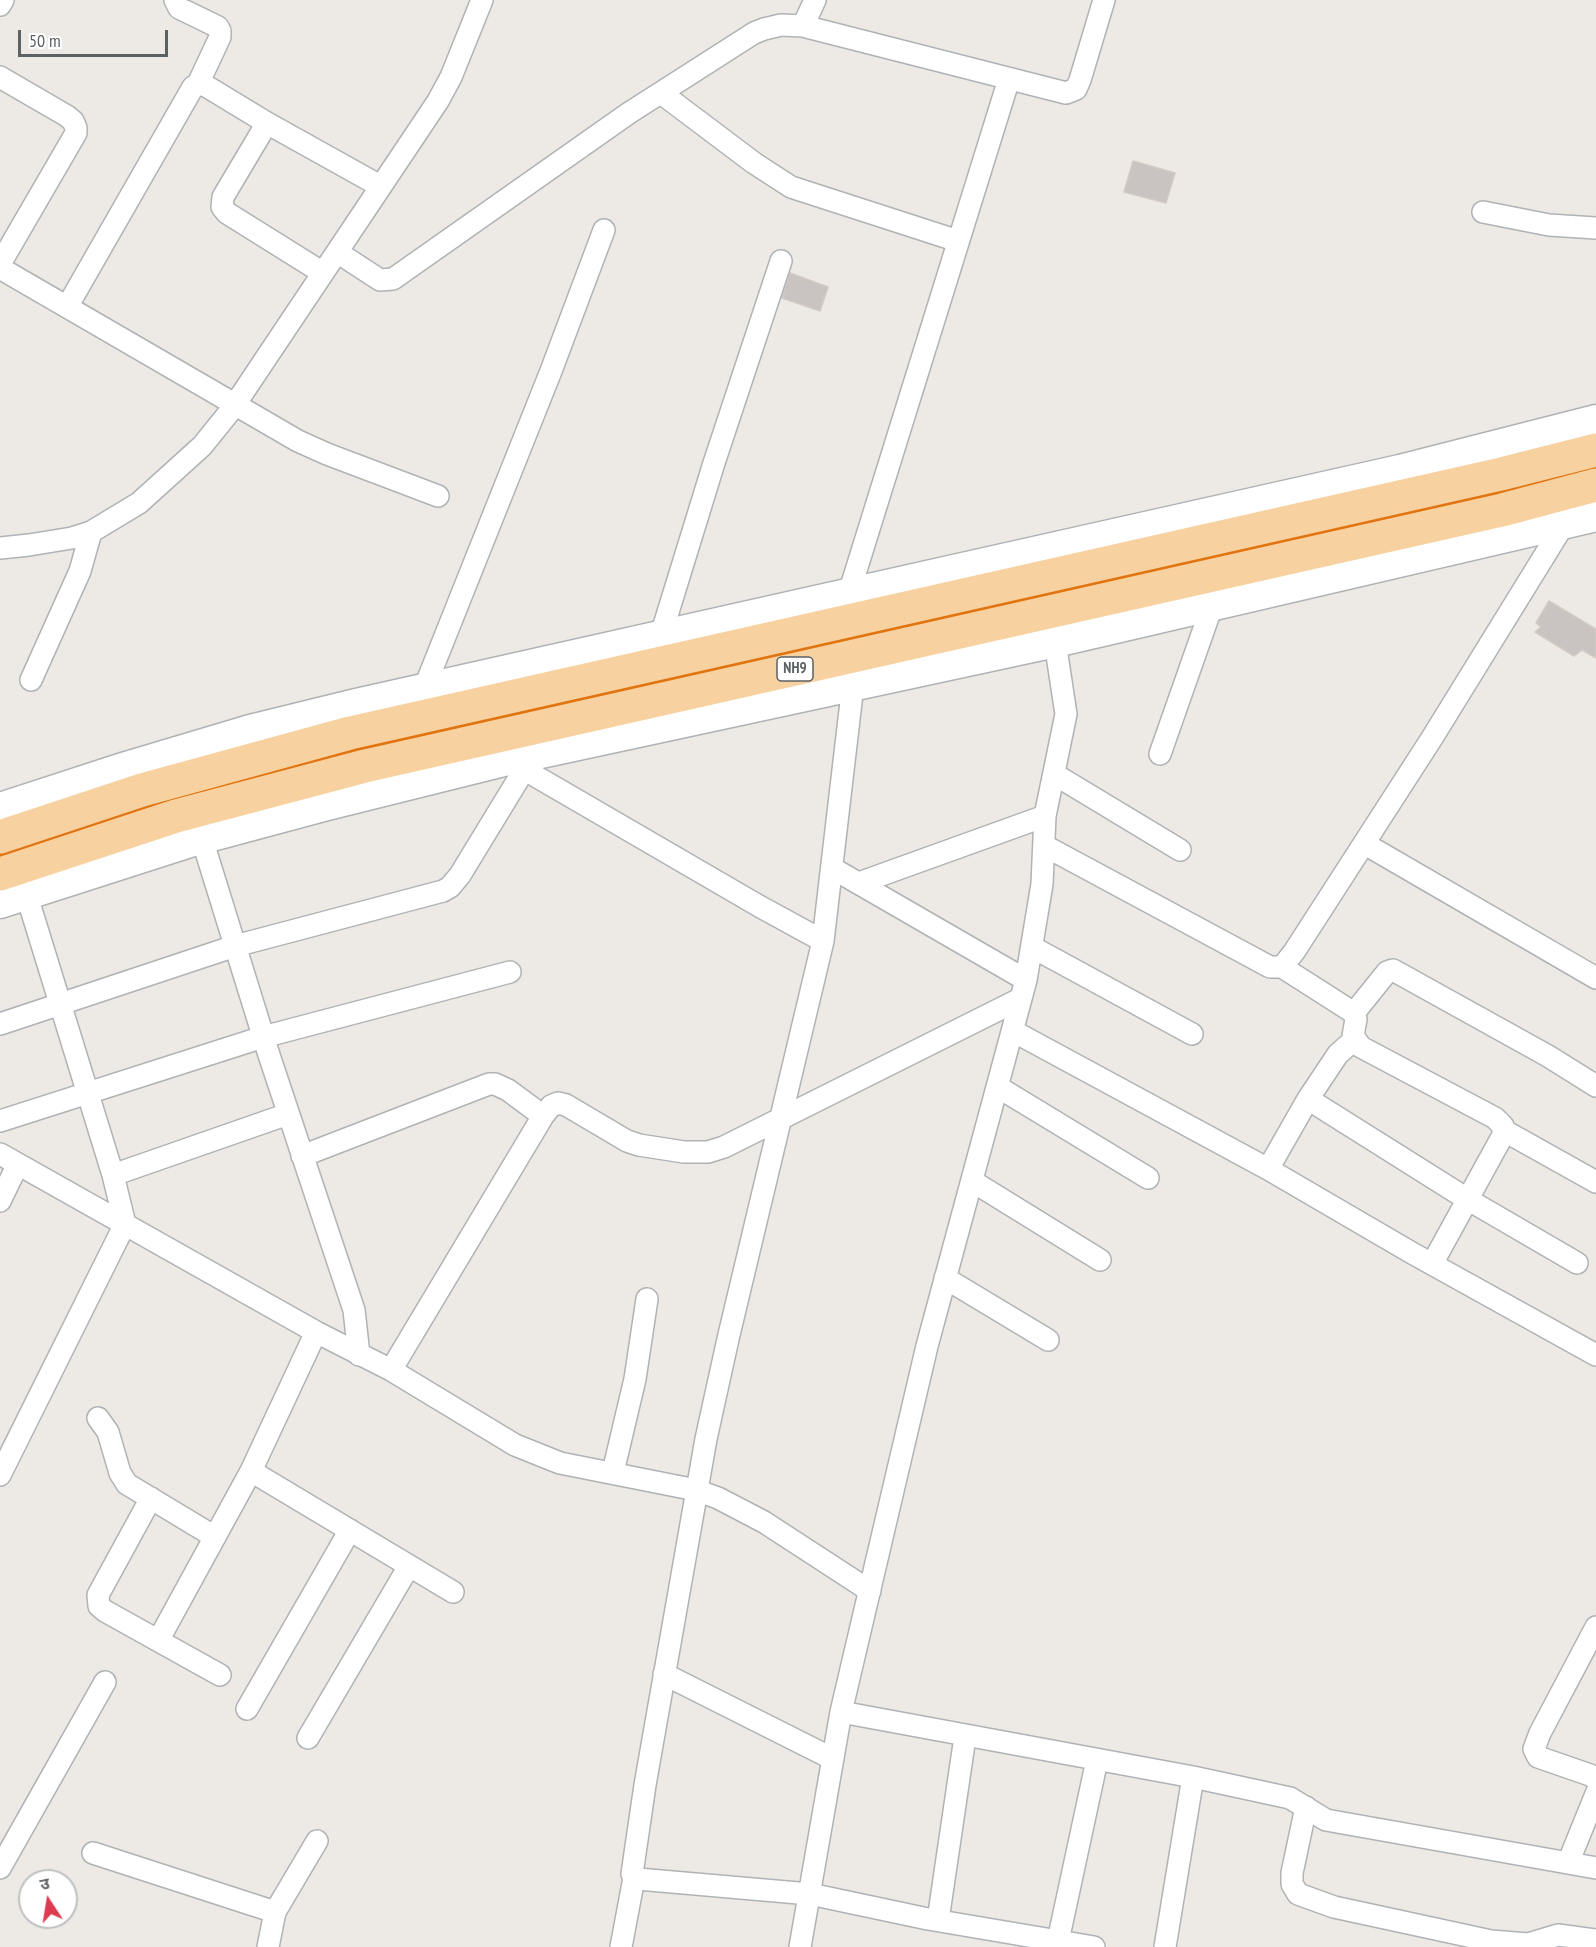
<!DOCTYPE html>
<html>
<head>
<meta charset="utf-8">
<style>
	body { margin:0 }
	#map { position:relative; width:1596px; height:1947px; overflow:hidden; background:#ede9e4; font-family:"PT Sans Narrow","Noto Sans Devanagari",sans-serif }
	canvas { display:block }
	.north { position:absolute; left:18px; top:1869px; width:60px; height:60px; box-sizing:border-box; background:#fff; border:2px solid #bec0c1; border-radius:50%; rotate:348deg; font-size:16px; font-weight:700; line-height:24px; text-align:center; color:#5c6164 }
	.north::after { content:''; display:block; margin:auto; width:21px; height:27px; background:#dd3b50; clip-path:polygon(50% 0,100% 100%,50% 72%,0 100%) }
	.scale { position:absolute; left:18px; top:30px; width:150px; height:27px; box-sizing:border-box; border:3px solid #5c6164; border-top:0; padding-left:8px; font-size:18px; line-height:21px; white-space:nowrap; color:#5c6164; -webkit-text-stroke:4px #fff; paint-order:stroke }
</style>
</head>
<body>
<div id="map">
<canvas width="1596" height="1947"></canvas>
<div class="north">उ</div>
<div class="scale">50 m</div>
</div>
<script>
const ctx = document.querySelector('canvas').getContext('2d');
ctx.lineJoin = 'round';
function fillPath(path, color) { ctx.fillStyle = color; ctx.fill(path, 'evenodd'); }
const shape = rows => new Path2D(rows.map(r => 'M' + r).join(''));
function trace(path, color, width, dash) { ctx.strokeStyle = color; ctx.lineWidth = width; ctx.lineCap = dash ? 'butt' : 'round'; ctx.setLineDash(dash || []); ctx.stroke(path); }
function write(font, color, halo, rows, align = 'center') {
  ctx.font = font + ' "PT Sans Narrow",sans-serif'; ctx.lineWidth = 5; ctx.setLineDash([]); ctx.textBaseline = 'middle'; ctx.strokeStyle = halo; ctx.fillStyle = color; for (const [text, x, y, turn = 0] of rows) {
    ctx.save(); ctx.translate(x, y); ctx.rotate((+turn || 0) * Math.PI / 180); ctx.textAlign = isNaN(turn) ? turn : align; if (halo) ctx.strokeText(text, 0, 0); ctx.fillText(text, 0, 0); ctx.restore();
  }
}
const building = shape([
	[1133,161,1175,173,1166,203,1124,192,1133,161],
	[790,273,828,287,820,311,782,298,790,273],
	[1549,601,1596,629,1596,658,1582,650,1574,656,1535,632,1541,627,1536,623,1549,601]
]);
const minor = shape([
	[175,0,179,8,218,27,220,31,220,37,198,84],
	[0,5,3,0],
	[803,26,815,0],
	[0,77,67,116,73,121,76,128,76,133,0,264],
	[661,93,754,163,791,187,958,241],
	[267,123,223,197,222,207,227,213,323,273],
	[1483,212,1549,225,1596,228],
	[337,252,380,280,393,279,629,113,754,33,764,29,781,25,803,26,1066,93,1076,89,1080,80,1104,0],
	[0,268,298,441,327,454,438,496],
	[67,307,193,87,198,84,206,86,267,123,380,186],
	[0,548,29,545,72,538,91,532,139,503,202,446,232,409,438,101,451,77,482,0],
	[849,593,1009,79],
	[661,635,714,463,781,261],
	[31,680,80,571,91,532],
	[853,685,823,941,728,1339,706,1439,645,1785,632,1874,634,1878,638,1879,810,1894,928,1919,1094,1947],
	[424,689,551,371,604,230],
	[1160,754,1212,606],
	[513,763,759,906,823,941],
	[1054,774,1180,850],
	[202,839,269,1055,354,1310,359,1355],
	[1365,844,1596,978],
	[1045,846,1270,967,1282,967,1294,952,1432,738,1564,524],
	[832,868,1026,980],
	[859,883,1045,816],
	[1032,947,1192,1034],
	[1282,967,1354,1013,1356,1019,1353,1036,1361,1047,1495,1118,1503,1126,1503,1135,1432,1264],
	[1354,1013,1387,972,1393,970,1548,1056,1596,1086],
	[0,1024,235,946,443,891,450,887,460,875,524,770],
	[1013,1031,1268,1169,1412,1253,1596,1355],
	[998,1087,1148,1178],
	[1308,1099,1467,1199,1577,1263],
	[0,1121,263,1037,510,972],
	[1503,1130,1596,1182],
	[0,1154,316,1332,391,1370,515,1445,560,1463,696,1490,718,1498,764,1522,870,1591],
	[302,1156,489,1084,495,1084,508,1090,543,1116],
	[1268,1169,1308,1099,1338,1054,1354,1040],
	[113,1175,288,1114],
	[972,1181,1100,1260],
	[0,1201,18,1164],
	[945,1278,1048,1340],
	[391,1370,543,1116,551,1106,558,1103,566,1105,627,1141,639,1145,684,1152,708,1152,724,1147,1020,999],
	[98,1418,108,1432,120,1473,127,1484,215,1537],
	[251,1471,453,1592],
	[613,1472,635,1379,647,1299],
	[0,1475,125,1224,113,1175,26,893],
	[151,1498,98,1595,99,1606,105,1611,220,1675],
	[1596,1627,1540,1733,1534,1749,1538,1757,1590,1775,1596,1779],
	[159,1639,251,1471,316,1332],
	[664,1674,833,1759],
	[247,1709,350,1530],
	[841,1712,1193,1777,1290,1798,1326,1820,1596,1868],
	[308,1738,409,1566],
	[1306,1807,1292,1873,1292,1884,1298,1894,1334,1907,1491,1941,1528,1944,1558,1935,1596,1940],
	[93,1853,275,1912],
	[1568,1863,1596,1794],
	[0,1868,105,1682],
	[938,1920,965,1737],
	[1058,1941,1097,1760],
	[268,1947,275,1912,317,1841],
	[621,1947,634,1878],
	[800,1947,841,1712,927,1346,1026,980,1042,884,1045,816,1066,714,1055,642],
	[1165,1947,1193,1777]
]);
const secondary = shape([
	[0,808,126,767,250,730,356,704,1400,470,1596,420],
	[0,903,193,841,327,805,508,760,1055,642,1596,516]
]);
const trunk = shape([
	[0,837,142,790,350,733,1501,474,1596,450],
	[0,874,176,816,365,766,1502,510,1596,485]
]);
const shields = [
	[795,669,36]
];
const shieldNames = [
	["NH9",795,669]
];
fillPath(building, '#c9c4c1');
trace(building, '#d2cac3', 1.5);
trace(minor, '#afb3b6', 24);
trace(secondary, '#afb3b6', 33);
trace(trunk, '#e17410', 36);
trace(minor, '#fff', 21);
trace(secondary, '#fff', 30);
trace(trunk, '#f7d2a0', 33);
for (const [x, y, w] of shields) { const box = new Path2D(); box.roundRect(x - w / 2, y - 12, w, 24, 4.5); ctx.fillStyle = '#fff'; ctx.fill(box); trace(box, '#5c6164', 1.5); }
write('bold 15px', '#5c6164', null, shieldNames);
</script>
</body>
</html>
